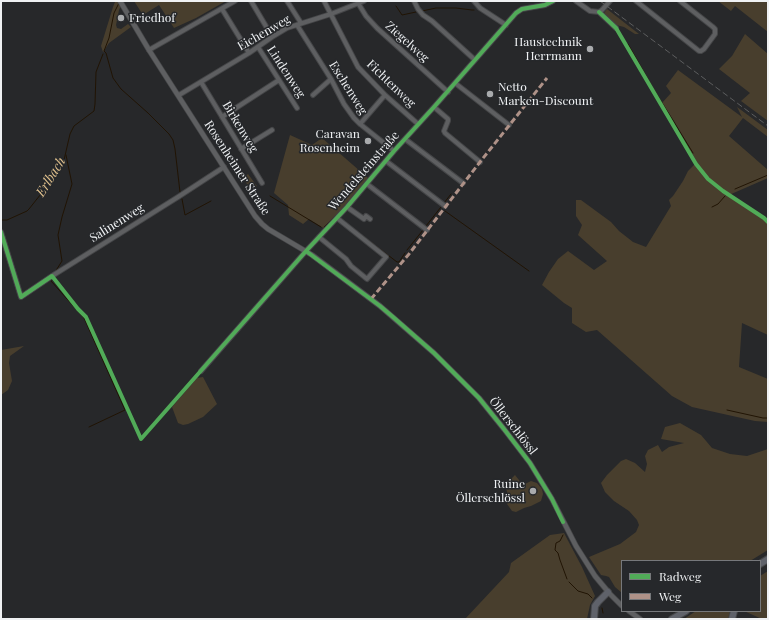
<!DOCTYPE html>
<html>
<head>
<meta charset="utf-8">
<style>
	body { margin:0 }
	#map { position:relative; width:769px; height:620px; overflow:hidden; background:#27282a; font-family:"Playfair Display",serif }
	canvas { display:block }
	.frame { position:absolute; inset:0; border:2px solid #eff1f3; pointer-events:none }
	.legend { position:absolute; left:621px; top:560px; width:140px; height:52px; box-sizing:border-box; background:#26282b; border:1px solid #76787b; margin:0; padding:5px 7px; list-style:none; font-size:12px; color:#eff1f3 }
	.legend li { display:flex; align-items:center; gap:8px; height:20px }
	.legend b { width:20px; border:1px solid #76787b }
</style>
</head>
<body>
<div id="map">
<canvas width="769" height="620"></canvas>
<div class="frame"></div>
<ul class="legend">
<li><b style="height:5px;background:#51ab58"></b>Radweg</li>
<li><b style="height:5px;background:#af9288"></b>Weg</li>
</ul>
</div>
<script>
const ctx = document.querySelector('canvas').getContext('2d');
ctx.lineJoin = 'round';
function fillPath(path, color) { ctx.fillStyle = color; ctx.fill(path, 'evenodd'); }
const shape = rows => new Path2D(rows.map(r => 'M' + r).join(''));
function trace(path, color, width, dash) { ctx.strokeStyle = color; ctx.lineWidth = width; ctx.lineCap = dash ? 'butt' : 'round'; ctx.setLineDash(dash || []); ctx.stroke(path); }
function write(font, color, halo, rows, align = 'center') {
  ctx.font = font + ' "Playfair Display",serif'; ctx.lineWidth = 3; ctx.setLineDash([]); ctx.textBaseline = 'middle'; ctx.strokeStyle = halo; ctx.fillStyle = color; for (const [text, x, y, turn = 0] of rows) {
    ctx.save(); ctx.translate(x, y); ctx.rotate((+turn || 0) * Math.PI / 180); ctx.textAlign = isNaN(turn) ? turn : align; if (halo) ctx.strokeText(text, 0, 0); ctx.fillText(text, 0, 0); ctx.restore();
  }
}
const green = shape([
	[117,1,121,6,119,10,116,25,117,28,121,29,128,24,131,27,109,43,103,52,101,46,113,7,115,2],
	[134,1,226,1,196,18,174,28,159,5,143,15],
	[718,1,768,1,768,32,735,6,731,11],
	[607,9,639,34,635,34,624,27,616,25,604,13],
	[745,34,768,54,768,121,741,101,750,93,719,69,732,56],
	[678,70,742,117,737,107,768,130,768,137,743,118,729,136,768,170,768,178,729,195,765,218,768,221,768,335,742,323,739,367,768,379,768,422,755,421,692,407,672,396,597,330,586,332,572,323,572,308,564,303,542,285,549,272,558,259,568,251,594,270,607,261,578,235,582,225,576,216,576,200,581,200,611,222,619,231,633,242,646,247,671,206,669,200,673,196,683,181,688,171,697,162,674,121,662,103,671,93,666,86],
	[290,135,312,145,322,138,368,178,325,229,309,219,303,224,289,215,288,205,274,193],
	[248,174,257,186,251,190,243,178],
	[24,346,10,356,9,363,12,381,8,390,1,395,1,350],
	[203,377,217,404,203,417,188,424,183,425,178,423,172,407,197,378],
	[680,423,701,435,712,448,730,454,747,456,768,449,768,550,750,561,622,561,622,593,615,587,609,577,606,576,601,575,589,557,620,544,636,532,639,525,637,520,629,511,614,501,605,492,601,483,607,475,621,461,626,459,635,463,645,472,647,464,645,456,648,450,658,445,662,452,669,447,684,443,661,439,665,427],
	[515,475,519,480,521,486,531,481,537,483,542,489,543,494,541,501,531,506,524,508,516,512,512,511,507,504,508,495,505,485],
	[564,533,582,567,595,596,590,605,587,619,465,619,509,572,511,563,550,535],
	[768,571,768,619,762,619,744,611,760,611,760,576],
	[696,611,730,611,728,619,684,619]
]);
const stream = shape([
	[119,3,114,13,109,38,104,51,106,53,113,78,121,89,148,113,169,134,173,140,175,149,180,192],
	[396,6,402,15,416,12],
	[422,11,436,8,456,8,472,10,474,10],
	[628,44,653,88,693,153],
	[735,189,768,175],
	[270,196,321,227],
	[182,199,185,215,211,201],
	[444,203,451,194],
	[712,207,718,204,725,196],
	[445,211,529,271],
	[2,220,7,220,27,211,29,209,48,185,64,160,70,134,74,126,94,111,95,104,96,72,103,54],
	[426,226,441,207],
	[324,227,336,215],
	[354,229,397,262,399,262,405,253],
	[407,250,423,230],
	[55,272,62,261,58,235,62,217,72,184,66,155],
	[51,280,51,281,84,318,125,410,89,427],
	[727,410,763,418,768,418],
	[563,535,560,541,556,543,555,550,558,553,560,560,567,579],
	[569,582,578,591,588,594,592,598],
	[602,608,603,613]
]);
const minor = shape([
	[251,1,267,28],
	[287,1,301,23],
	[324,1,358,67,385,95,418,124],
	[414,1,418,9,423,15,432,21,475,60],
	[474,1,480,8,506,25],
	[576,1,590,11,599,12],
	[636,1,699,51,701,51,704,49,715,34,715,29,713,27,680,1],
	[358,3,366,16,377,28,448,92],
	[222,9,249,53],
	[599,12,616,28],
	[599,12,602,10,610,1],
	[297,25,331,79,344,104,354,118,360,124,394,151],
	[258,47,297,108],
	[149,50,235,1],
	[201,82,262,183],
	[455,83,509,125],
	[179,95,249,53,272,37,287,28,331,14,364,1],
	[313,95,331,79],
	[434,107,448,119,448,121,444,131,445,133,480,162],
	[222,117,279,80],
	[360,124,385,95],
	[405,139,463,183],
	[241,149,272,130],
	[386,161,445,206],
	[367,184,427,230],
	[347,207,364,219,366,216,370,219],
	[1,232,21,297,52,276,178,197,224,167],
	[319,237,346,259,351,266,367,279,386,257,337,218],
	[201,371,306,251,347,207,394,151,434,107,516,13,522,9,545,5,553,1]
]);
const tertiary = shape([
	[120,1,149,50,255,216,262,224,268,229,312,255,380,306,434,353,479,398,504,429,530,463,552,499,576,546,595,576,610,594,622,606],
	[629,611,640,619]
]);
const trunk = shape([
	[760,564,768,559],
	[594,619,595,606,598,602,608,592],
	[672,619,686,611],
	[732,619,734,611]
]);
const rail = shape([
	[600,1,768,126]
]);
const quiet = shape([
	[371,299,409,254,480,162,547,78]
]);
const cycleway = shape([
	[599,12,616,28,696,164,708,179,723,191,764,218,768,222],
	[1,232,21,297,52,276,78,309,86,317,141,439,306,251,347,207,394,151,434,107,516,13,522,9,545,5,553,1],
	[306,251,380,306,393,317,434,353,479,398,504,429,530,463,552,499,563,522]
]);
const markers = [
	[121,18,4,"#a9abad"],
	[590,49,4,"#a9abad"],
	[490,94,4,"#a9abad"],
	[368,141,4,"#a9abad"],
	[533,491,4,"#a9abad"]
];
const poiNames = [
	["Friedhof",129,18,"left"],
	["Haustechnik",582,42],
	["Herrmann",582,56],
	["Netto",498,87,"left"],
	["Marken-Discount",498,101,"left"],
	["Caravan",360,134],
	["Rosenheim",360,148],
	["Ruine",525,484],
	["Öllerschlössl",525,498]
];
const streetNames = [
	["Eichenweg",264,33,-30],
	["Ziegelweg",407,42,42],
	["Lindenweg",286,72,57],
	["Fichtenweg",391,84,44],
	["Eschenweg",348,88,58],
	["Birkenweg",240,127,59],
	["Rosenheimer Straße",237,168,57],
	["Wendelsteinstraße",364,171,-49],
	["Salinenweg",117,223,-32],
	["Öllerschlössl",513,426,52]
];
const waterNames = [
	["Erlbach",51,177,-58]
];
fillPath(green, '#483e2d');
trace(stream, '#211404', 1);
trace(minor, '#454648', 6);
trace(tertiary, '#454648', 6);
trace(trunk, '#454648', 8);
trace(minor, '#5e5f61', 4);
trace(tertiary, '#5e5f61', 4.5);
trace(trunk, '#5f626a', 6);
trace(rail, '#5d5e5f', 1, [6, 3]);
trace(quiet, '#af9288', 3, [6, 3]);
trace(cycleway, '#51ab58', 4);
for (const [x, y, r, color] of markers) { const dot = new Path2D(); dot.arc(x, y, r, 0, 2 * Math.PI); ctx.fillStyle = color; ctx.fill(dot); trace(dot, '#26282b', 1.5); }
write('12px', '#eff1f3', '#26282b', poiNames, 'right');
write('12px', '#eff1f3', '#26282b', streetNames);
write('italic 13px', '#e1c18d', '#26282b', waterNames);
</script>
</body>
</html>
